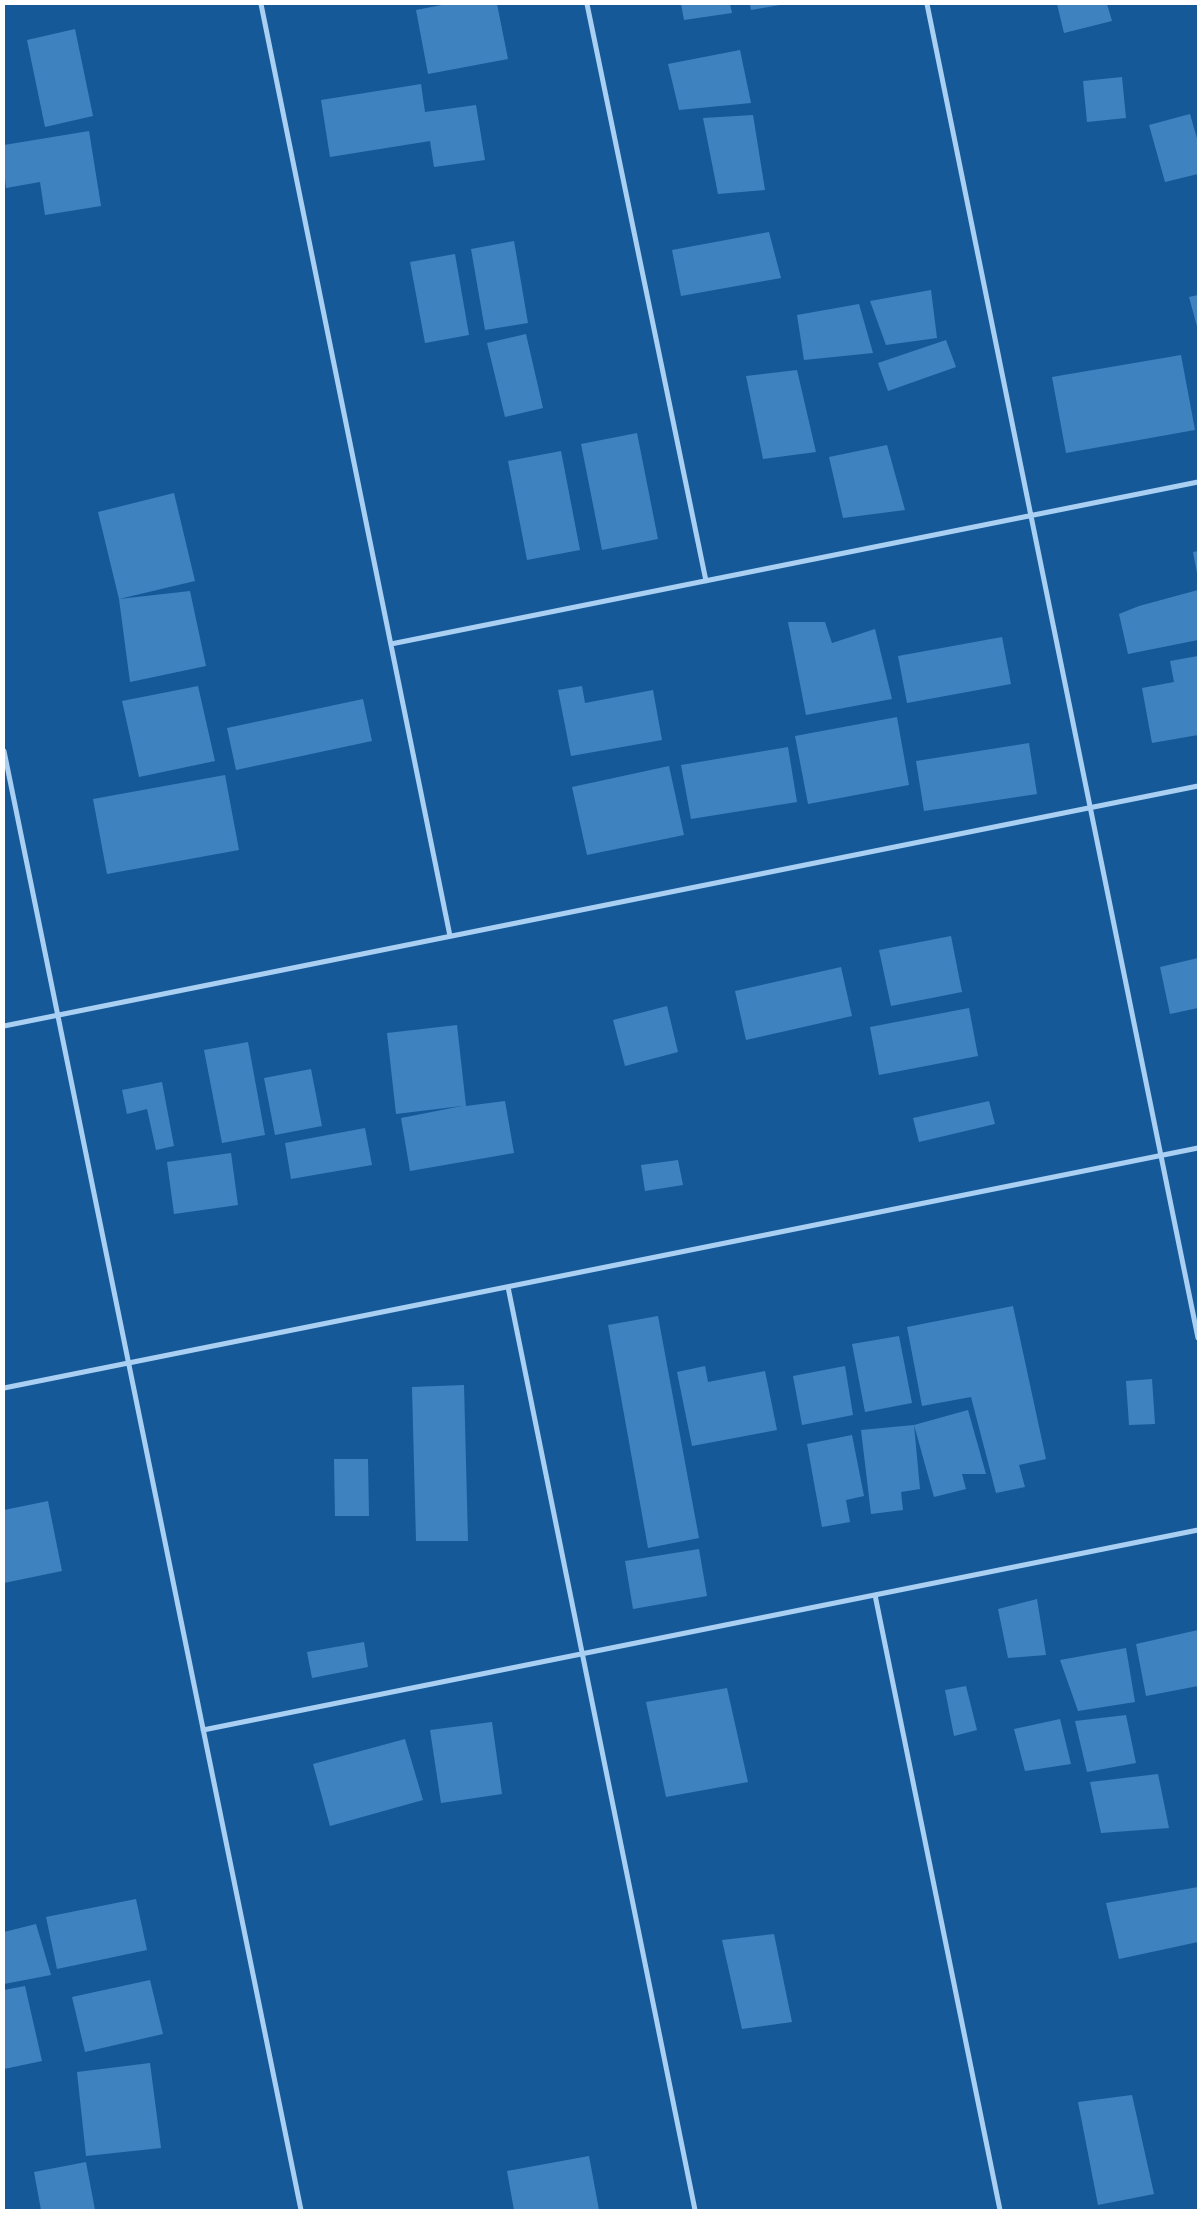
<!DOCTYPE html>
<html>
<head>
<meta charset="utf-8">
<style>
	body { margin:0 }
	#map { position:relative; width:1202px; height:2214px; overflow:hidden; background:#165999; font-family:"Source Sans 3",sans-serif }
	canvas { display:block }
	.frame { position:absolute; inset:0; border:5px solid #fff; pointer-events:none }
</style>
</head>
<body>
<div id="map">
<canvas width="1202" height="2214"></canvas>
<div class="frame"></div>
</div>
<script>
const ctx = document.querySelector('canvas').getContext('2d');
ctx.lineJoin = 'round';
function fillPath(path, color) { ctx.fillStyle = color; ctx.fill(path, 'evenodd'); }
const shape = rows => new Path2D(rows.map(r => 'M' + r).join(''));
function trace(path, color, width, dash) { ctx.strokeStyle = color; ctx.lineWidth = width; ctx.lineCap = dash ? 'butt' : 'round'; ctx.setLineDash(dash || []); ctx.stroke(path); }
const building = shape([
	[447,4,497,4,508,59,428,74,416,10],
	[681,4,730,4,732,13,684,20],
	[750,4,780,4,780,5,751,10],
	[1057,4,1107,4,1112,21,1064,33],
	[75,29,93,116,45,127,27,40],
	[740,50,751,103,679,110,668,64],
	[1122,77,1126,118,1087,122,1083,81],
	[421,84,425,112,476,105,485,160,434,167,430,141,330,157,321,100],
	[1190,114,1198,142,1198,174,1165,182,1149,125],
	[753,115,765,190,718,194,703,118],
	[89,131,101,206,45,215,40,182,6,188,4,170,4,145],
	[769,232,781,278,681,296,672,250],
	[514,241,528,323,485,330,471,249],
	[455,254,469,335,425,343,410,262],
	[931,290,937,338,886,345,870,301],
	[1198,295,1198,330,1189,297],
	[859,304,873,353,804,360,797,315],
	[526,334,543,408,505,417,487,343],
	[946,340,956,367,888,391,878,363],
	[1181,355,1195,430,1066,453,1052,377],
	[797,370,816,452,763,459,746,376],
	[637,433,658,539,602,550,581,444],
	[887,445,905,510,843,518,829,457],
	[561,451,580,550,527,560,508,461],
	[174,493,195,581,119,599,98,512],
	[1198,551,1198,573,1197,573,1193,552],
	[1198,590,1198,640,1128,654,1119,614,1139,606],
	[190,591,206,666,130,682,119,599],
	[788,622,825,622,832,643,875,629,892,699,806,715],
	[1002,637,1011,684,907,703,898,656],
	[1198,656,1198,735,1152,743,1142,688,1174,682,1170,661],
	[198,686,215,761,139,777,122,701],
	[582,686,585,703,653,690,662,740,571,756,558,690],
	[363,699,372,741,236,770,227,728],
	[897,717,909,785,808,804,795,736],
	[1029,743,1037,794,924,811,916,761],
	[788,747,797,802,691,819,681,765],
	[669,766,684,835,587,855,572,787],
	[225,775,239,850,107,874,93,799],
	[951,936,962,992,891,1006,879,950],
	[1198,958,1198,1008,1170,1014,1160,967],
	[841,967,852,1016,746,1040,735,991],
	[667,1006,678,1052,625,1066,613,1020],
	[969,1008,978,1056,879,1075,870,1027],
	[457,1025,466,1106,505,1101,514,1153,410,1171,401,1118,462,1106,396,1114,387,1033],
	[248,1042,265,1135,222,1143,204,1050],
	[311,1069,322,1126,275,1135,264,1078],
	[162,1082,174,1146,156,1150,147,1109,127,1114,122,1090],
	[989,1101,995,1124,919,1142,913,1118],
	[365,1128,372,1165,291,1179,285,1143],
	[231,1153,238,1205,174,1214,167,1162],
	[678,1160,683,1185,645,1191,641,1165],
	[1013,1306,1046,1459,1019,1465,1025,1487,996,1493,971,1397,922,1406,907,1327],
	[658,1316,699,1538,648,1548,608,1325],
	[899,1336,912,1403,865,1412,852,1344],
	[705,1366,708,1382,765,1371,777,1430,692,1446,677,1372],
	[845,1366,853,1415,802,1425,793,1376],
	[1152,1379,1155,1424,1129,1425,1126,1381],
	[464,1385,468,1541,416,1541,412,1387],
	[968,1410,986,1474,962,1474,966,1489,934,1497,914,1425],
	[914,1425,920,1489,901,1492,903,1510,871,1514,861,1430],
	[852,1435,864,1496,846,1500,850,1522,822,1527,807,1444],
	[334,1459,368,1459,369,1516,335,1516],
	[48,1501,62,1571,4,1583,4,1510],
	[699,1549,707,1596,633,1609,625,1561],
	[1037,1599,1046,1655,1008,1658,998,1609],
	[1198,1630,1198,1686,1146,1696,1136,1644],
	[364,1642,368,1667,312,1678,307,1652],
	[1126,1648,1135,1702,1078,1711,1060,1660],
	[966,1686,977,1730,954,1736,945,1690],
	[727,1688,748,1782,666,1797,646,1702],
	[1126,1715,1136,1763,1087,1772,1075,1721],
	[1060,1719,1071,1764,1025,1771,1014,1729],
	[492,1722,502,1794,441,1803,430,1730],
	[405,1739,423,1800,330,1826,313,1764],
	[1158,1774,1169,1828,1101,1833,1090,1782],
	[1198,1887,1198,1942,1119,1959,1106,1903],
	[136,1899,147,1950,57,1969,46,1917],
	[36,1924,51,1975,4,1984,4,1932],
	[774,1934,792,2022,742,2029,722,1940],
	[150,1980,163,2034,85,2052,72,1997],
	[25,1986,42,2061,4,2069,4,1990],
	[150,2063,161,2148,86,2156,77,2072],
	[1132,2095,1154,2194,1098,2205,1078,2102],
	[589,2156,599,2210,514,2210,507,2171],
	[86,2162,95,2210,41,2210,34,2172]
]);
const minor = shape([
	[261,4,450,936],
	[587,4,706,581],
	[927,4,1198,1338],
	[391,644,1198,482],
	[4,751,301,2210],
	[4,1026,1198,786],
	[508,1287,695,2210],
	[4,1388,1198,1148],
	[875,1595,1000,2210],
	[203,1730,1198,1530]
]);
fillPath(building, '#3e83c0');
trace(minor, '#a9d0f2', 5);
</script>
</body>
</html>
